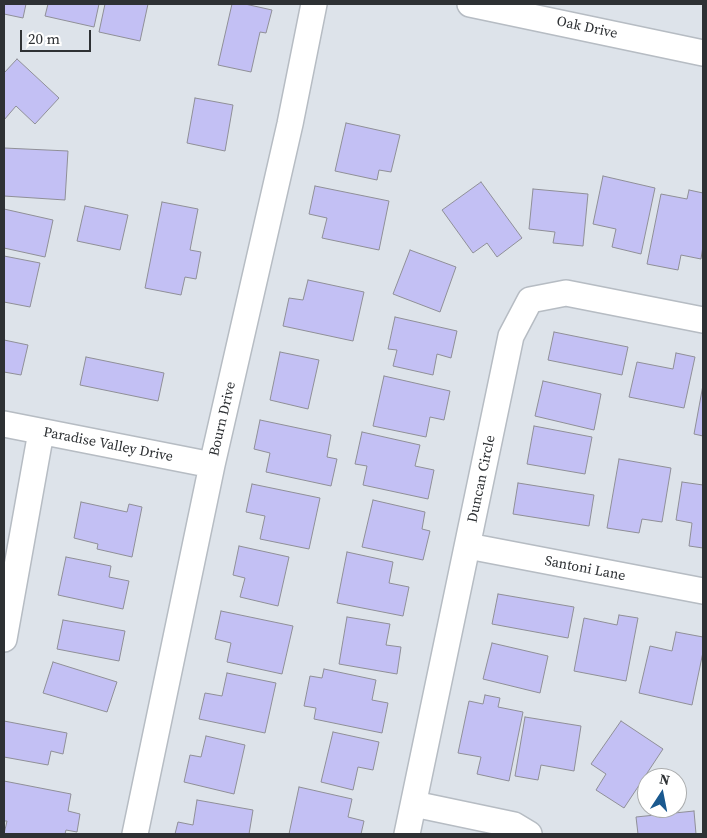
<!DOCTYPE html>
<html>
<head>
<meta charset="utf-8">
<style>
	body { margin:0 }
	#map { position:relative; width:707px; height:838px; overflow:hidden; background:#dde3ea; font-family:"Source Serif 4",serif }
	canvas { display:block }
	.frame { position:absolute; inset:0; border:5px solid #2e3134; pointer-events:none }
	.north { position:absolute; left:637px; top:768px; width:50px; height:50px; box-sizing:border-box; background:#fff; border:1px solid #abadae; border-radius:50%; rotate:11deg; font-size:14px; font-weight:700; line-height:20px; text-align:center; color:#2e3134 }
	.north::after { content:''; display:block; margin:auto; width:18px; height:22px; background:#1a598f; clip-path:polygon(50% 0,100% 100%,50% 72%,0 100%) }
	.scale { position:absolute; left:20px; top:30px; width:71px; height:22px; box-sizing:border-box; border:2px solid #2e3134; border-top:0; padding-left:6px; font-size:15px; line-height:18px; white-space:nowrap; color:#2e3134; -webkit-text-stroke:4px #fff; paint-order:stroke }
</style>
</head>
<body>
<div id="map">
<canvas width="707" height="838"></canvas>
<div class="frame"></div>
<div class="north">N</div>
<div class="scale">20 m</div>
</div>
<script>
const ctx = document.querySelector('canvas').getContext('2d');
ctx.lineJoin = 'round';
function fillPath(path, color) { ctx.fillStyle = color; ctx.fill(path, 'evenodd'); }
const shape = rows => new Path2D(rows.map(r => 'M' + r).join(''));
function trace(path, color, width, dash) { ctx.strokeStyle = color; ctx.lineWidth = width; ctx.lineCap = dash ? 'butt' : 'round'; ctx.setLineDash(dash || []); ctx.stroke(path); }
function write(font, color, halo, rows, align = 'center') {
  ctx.font = font + ' "Source Serif 4",serif'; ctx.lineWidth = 4; ctx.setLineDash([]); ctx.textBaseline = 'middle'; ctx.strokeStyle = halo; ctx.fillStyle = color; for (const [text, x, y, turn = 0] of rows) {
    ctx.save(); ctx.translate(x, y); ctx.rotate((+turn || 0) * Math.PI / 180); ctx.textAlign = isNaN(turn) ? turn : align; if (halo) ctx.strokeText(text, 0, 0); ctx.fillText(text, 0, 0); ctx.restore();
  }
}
const building = shape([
	[4,4,26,4,23,18,4,14,4,4],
	[48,4,99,4,94,27,45,16,48,4],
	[105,4,148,4,140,41,99,32,105,4],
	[232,4,245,4,272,10,266,33,260,32,251,72,218,65,232,4],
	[17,59,59,98,35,124,16,106,4,120,4,73,17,59],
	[195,98,233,105,225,151,187,143,195,98],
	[346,123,400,135,391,172,379,170,377,180,335,171,346,123],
	[4,148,68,151,65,200,4,196,4,148],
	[603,176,655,188,641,254,612,247,616,229,593,224,603,176],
	[481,182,522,238,497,257,487,243,473,253,442,210,481,182],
	[315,186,389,201,379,250,322,238,327,218,309,214,315,186],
	[533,189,588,194,583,246,553,243,555,232,529,229,533,189],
	[689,190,703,193,703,246,701,259,681,255,678,270,647,264,661,194,687,199,689,190],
	[162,202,198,209,190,250,201,252,196,279,185,277,181,295,145,288,162,202],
	[85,206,128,215,120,250,77,241,85,206],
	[4,209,53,220,45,257,4,248,4,209],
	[410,250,456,267,440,312,393,294,410,250],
	[4,256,40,263,30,307,4,302,4,256],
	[308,280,364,292,353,341,283,326,289,298,303,300,308,280],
	[395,317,457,331,451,358,437,354,433,375,393,366,397,350,388,349,395,317],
	[554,332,628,347,622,375,548,360,554,332],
	[4,340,28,345,21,375,4,372,4,340],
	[280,352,319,360,308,409,270,400,280,352],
	[676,353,695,357,684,408,629,397,637,362,673,369,676,353],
	[86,357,164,373,158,401,80,385,86,357],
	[384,376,450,391,444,420,430,417,426,437,373,426,384,376],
	[543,381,601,394,594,430,535,416,543,381],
	[703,385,703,436,694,434,703,385],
	[260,420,331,435,327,457,337,459,331,486,266,472,270,453,254,449,260,420],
	[534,426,592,437,585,474,527,464,534,426],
	[362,432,420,445,415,466,434,470,428,499,363,485,367,466,355,464,362,432],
	[619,459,671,468,662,522,642,519,639,533,607,528,619,459],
	[682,482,703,485,703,548,689,546,692,523,676,520,682,482],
	[518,483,594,495,589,526,513,514,518,483],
	[252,484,320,498,309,549,260,539,265,516,246,512,252,484],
	[373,500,425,512,422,529,430,531,423,560,362,547,373,500],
	[81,502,127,512,129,504,142,507,132,557,97,549,98,544,74,538,81,502],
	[239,546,289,557,278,606,240,597,245,578,233,575,239,546],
	[347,552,393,562,389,583,409,587,403,616,337,603,347,552],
	[66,557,111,566,109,577,129,581,123,609,58,595,66,557],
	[498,594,574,607,568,638,492,624,498,594],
	[221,611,293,626,282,674,227,662,231,643,215,639,221,611],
	[619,615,638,618,626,681,574,671,584,618,617,625,619,615],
	[347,617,390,624,386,645,401,647,397,674,339,664,347,617],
	[63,620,125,631,119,661,57,649,63,620],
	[676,632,703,637,703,652,692,705,639,693,650,646,672,651,676,632],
	[492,643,548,656,540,693,483,679,492,643],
	[53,662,117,682,107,712,43,693,53,662],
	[324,669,376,680,372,700,388,703,382,733,314,719,316,708,304,706,310,676,322,678,324,669],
	[227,673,276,683,265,733,199,719,205,693,222,696,227,673],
	[485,695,500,698,498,707,523,712,509,781,477,774,481,757,458,753,469,701,483,704,485,695],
	[525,717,581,726,574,771,541,765,538,780,515,776,525,717],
	[4,721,67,733,63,754,51,751,48,765,4,757,4,721],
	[621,721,663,749,624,808,596,790,606,774,591,764,621,721],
	[333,732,379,742,373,770,358,767,353,790,321,782,333,732],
	[206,736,245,745,234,794,184,782,190,755,201,757,206,736],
	[4,781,71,794,68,811,80,814,77,832,66,830,65,834,4,834,7,821,4,821,4,781],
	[299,787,352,799,348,817,364,821,361,834,289,834,299,787],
	[197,800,253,810,249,834,175,834,178,822,193,825,197,800],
	[694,811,696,834,638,834,636,817,694,811]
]);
const minor = shape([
	[470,4,703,53],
	[4,424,212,465],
	[468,546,703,591],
	[4,639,41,432],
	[414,804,514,825,529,834],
	[135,834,212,465,290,124,314,4],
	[407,834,511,336,530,300,566,293,703,320]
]);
const streetNames = [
	["Oak Drive",587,28,12],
	["Bourn Drive",223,419,-77],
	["Paradise Valley Drive",108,445,11],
	["Duncan Circle",482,479,-78],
	["Santoni Lane",585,569,11]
];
fillPath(building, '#c3c0f4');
trace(building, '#8f8f97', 1);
trace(minor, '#b6bcc3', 28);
trace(minor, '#fff', 25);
write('14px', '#2e3134', '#fff', streetNames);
</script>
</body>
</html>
